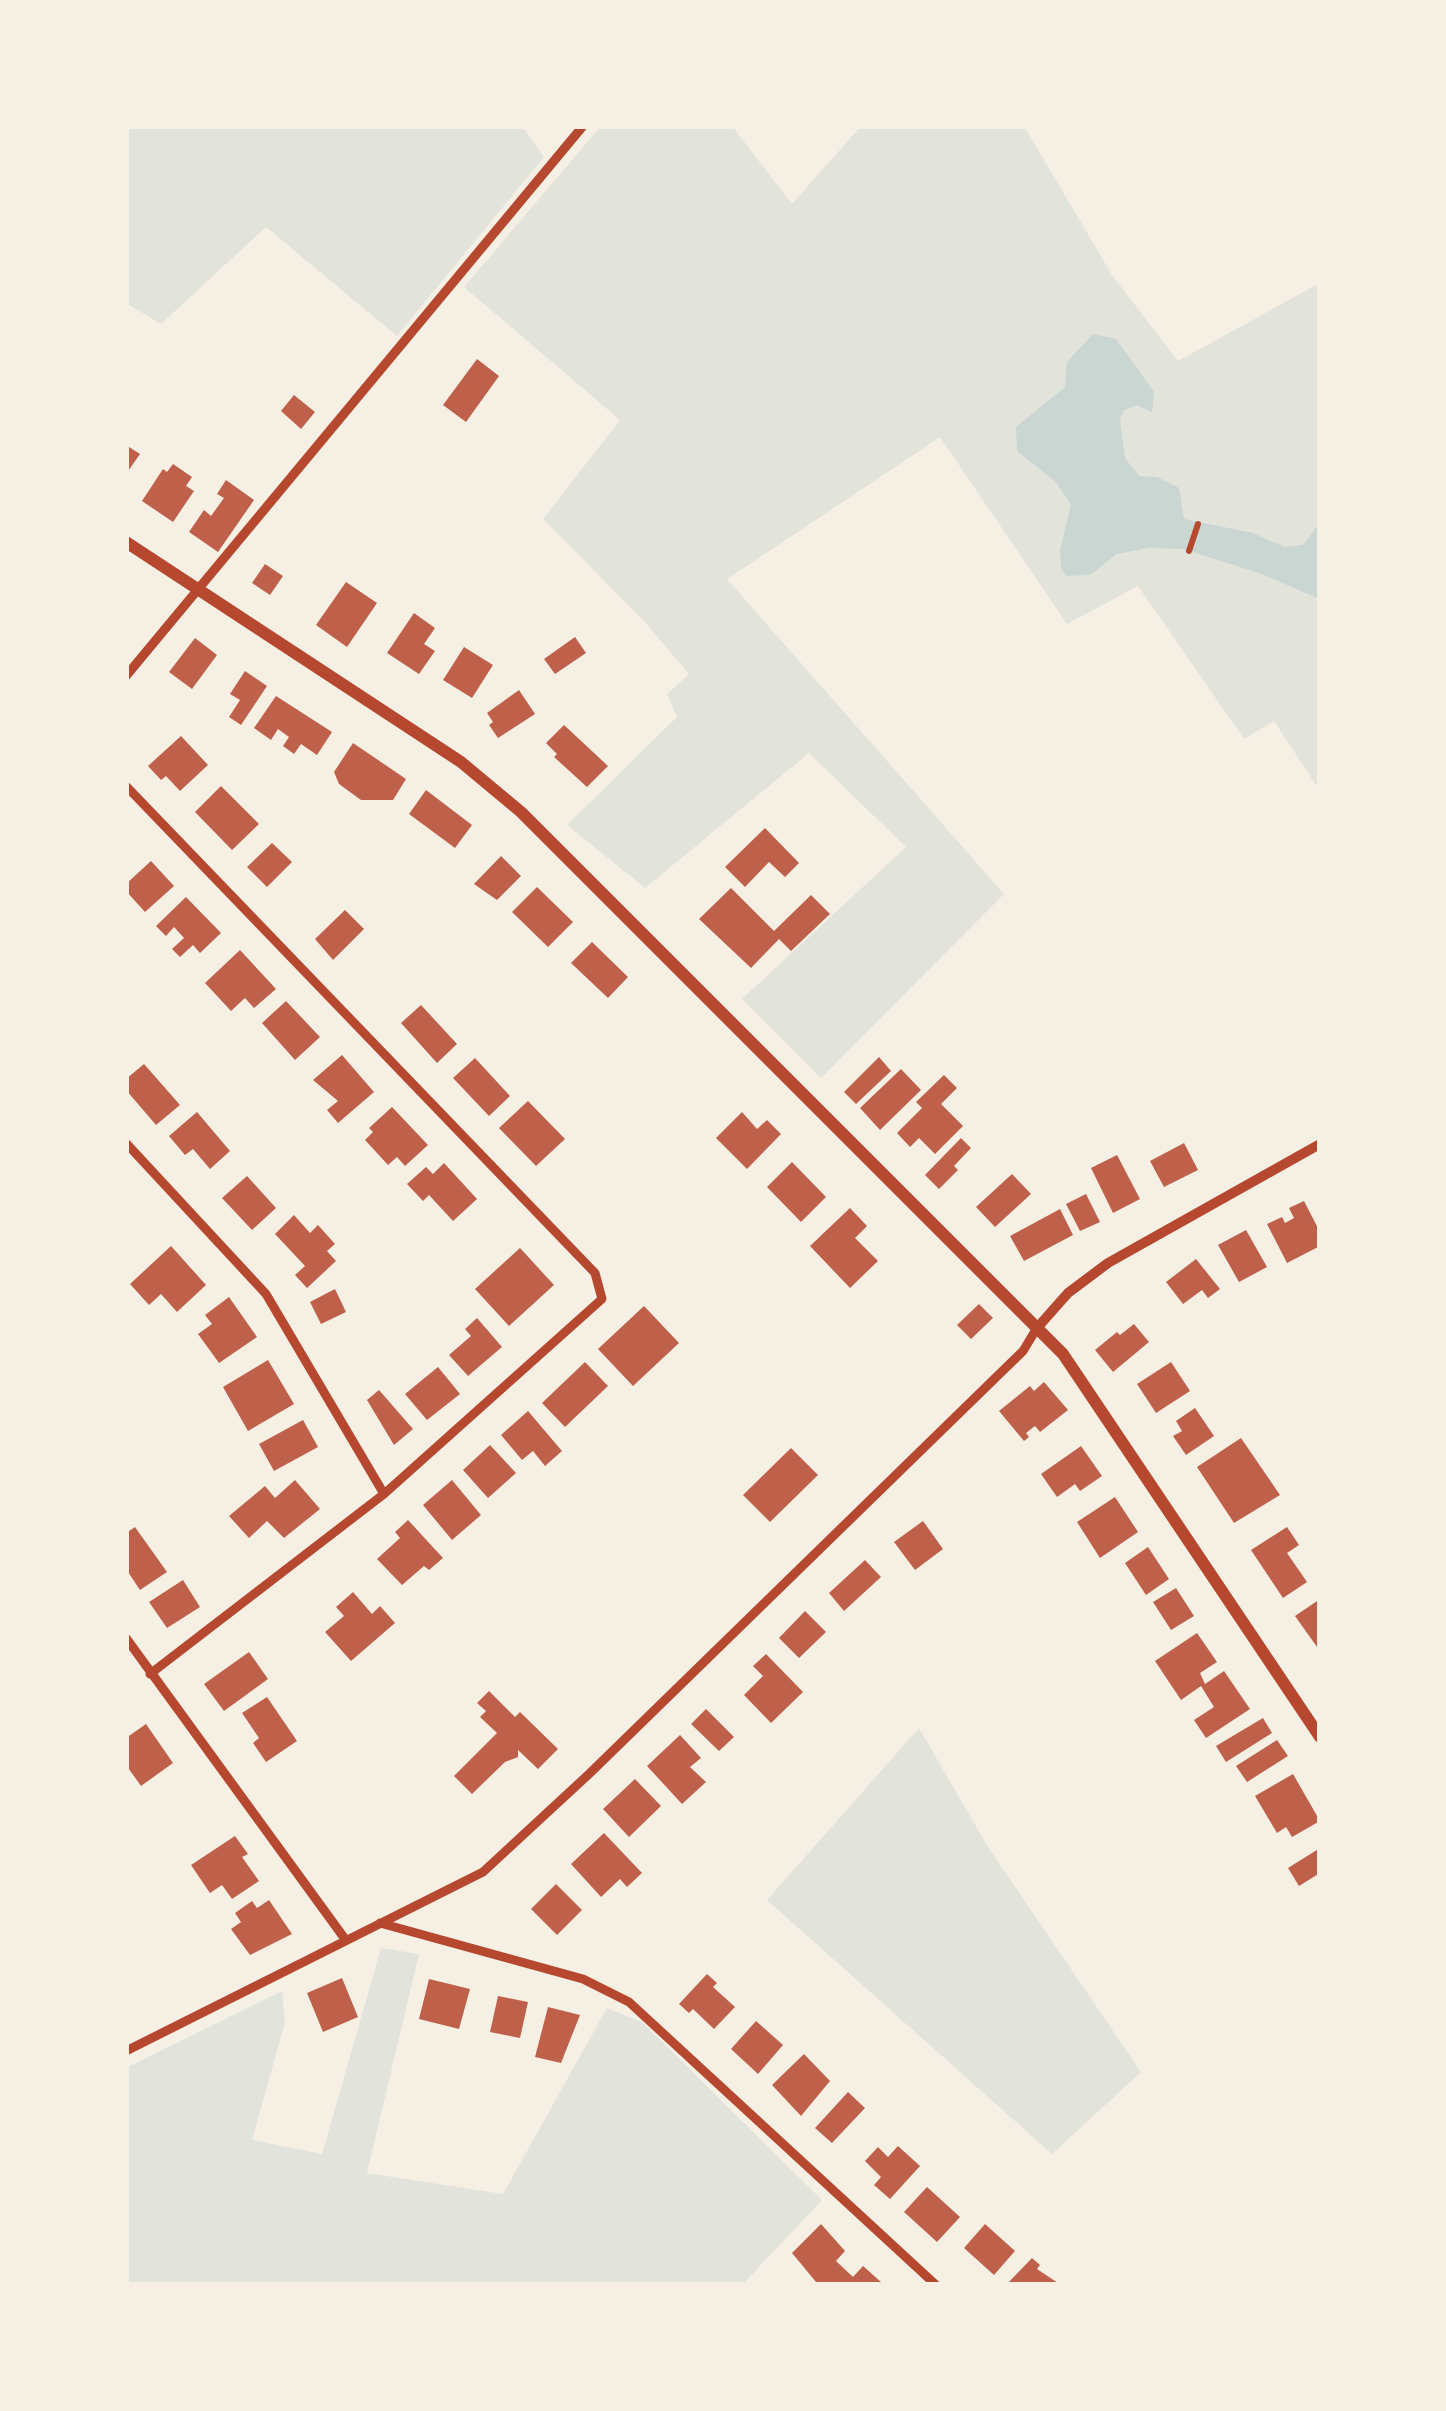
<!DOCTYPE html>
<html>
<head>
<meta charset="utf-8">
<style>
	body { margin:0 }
	#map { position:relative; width:1446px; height:2411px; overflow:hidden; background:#f6efe4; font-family:"Sofia Sans Condensed",sans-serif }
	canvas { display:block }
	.frame { position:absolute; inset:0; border:129px solid #f6efe4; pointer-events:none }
</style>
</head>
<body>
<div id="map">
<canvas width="1446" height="2411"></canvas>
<div class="frame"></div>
</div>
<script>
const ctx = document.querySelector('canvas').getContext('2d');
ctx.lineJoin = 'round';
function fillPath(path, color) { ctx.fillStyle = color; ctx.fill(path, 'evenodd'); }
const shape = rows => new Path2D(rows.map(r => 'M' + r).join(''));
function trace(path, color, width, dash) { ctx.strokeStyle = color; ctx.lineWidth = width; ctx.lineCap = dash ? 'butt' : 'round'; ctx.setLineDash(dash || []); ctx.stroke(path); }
const green = shape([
	[126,126,522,126,544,157,397,336,266,227,161,324,126,303],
	[601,126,732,126,792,204,861,126,1024,126,1112,275,1178,361,1320,283,1320,791,1274,721,1244,739,1138,586,1067,624,940,437,727,579,1004,894,821,1078,742,999,906,847,809,753,645,888,567,825,677,717,667,694,689,674,644,621,543,519,620,420,464,287],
	[919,1728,988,1847,1141,2072,1052,2154,767,1900],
	[381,1948,419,1954,367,2173,503,2194,607,2008,643,2023,822,2200,742,2285,126,2285,126,2068,282,1991,285,2022,252,2140,322,2154]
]);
const water = shape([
	[1093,334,1116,339,1154,392,1152,412,1137,405,1123,411,1120,420,1125,458,1139,476,1157,477,1179,488,1184,519,1253,533,1284,547,1303,545,1320,523,1320,599,1259,573,1183,549,1149,548,1117,554,1090,575,1066,576,1061,568,1060,550,1071,505,1056,482,1017,451,1016,427,1065,387,1067,362]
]);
const building = shape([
	[477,359,499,376,466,422,443,405],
	[294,395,315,412,301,429,281,411],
	[126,445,140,454,126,474],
	[173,464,192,477,186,486,194,491,173,522,142,501,163,469,167,472],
	[226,480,254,500,218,552,189,532,204,510,211,516,224,498,217,494],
	[265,564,283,576,270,595,252,583],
	[346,582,377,603,347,647,316,625],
	[414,613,435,628,424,644,435,651,419,674,387,653],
	[575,637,586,653,555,674,544,659],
	[195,638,217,655,192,689,169,672],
	[464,647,493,665,472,698,443,680],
	[245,671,267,686,241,725,229,717,240,700,230,694],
	[519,690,535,714,498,738,489,725,493,722,487,713],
	[276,696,332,732,317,755,301,744,294,754,283,746,289,737,278,729,271,740,254,728],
	[564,725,608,766,587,787,554,757,557,754,546,743],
	[181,736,208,765,180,791,166,776,161,780,148,766],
	[353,743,406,779,393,800,361,800,339,784,334,772],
	[221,786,259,824,232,850,195,812],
	[426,790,472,825,455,848,409,814],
	[765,828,799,863,785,877,769,862,745,887,725,867],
	[272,843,292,862,267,887,247,867],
	[501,856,521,876,497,900,474,884],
	[151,861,174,886,145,912,126,891,126,884],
	[537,887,573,922,548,947,512,912],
	[731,888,774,931,811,895,830,914,791,951,779,939,751,968,699,919],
	[186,897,221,933,200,953,193,945,180,957,172,949,184,938,174,927,166,936,156,926],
	[345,910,364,929,333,960,315,939],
	[592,942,628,977,608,998,571,963],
	[240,950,276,989,254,1008,245,998,231,1011,205,983],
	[286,1001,320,1037,295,1060,262,1023],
	[421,1005,457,1044,437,1063,401,1023],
	[342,1055,374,1092,338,1123,327,1110,338,1101,313,1080],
	[879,1057,891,1071,856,1104,844,1092],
	[475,1058,510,1096,489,1116,453,1078],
	[144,1064,180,1105,156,1125,126,1090,126,1079],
	[901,1069,921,1090,880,1130,860,1108],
	[944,1075,957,1088,941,1104,963,1126,935,1154,919,1138,910,1147,897,1133,922,1108,916,1102],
	[528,1101,565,1139,536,1166,499,1128],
	[392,1107,428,1145,405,1166,397,1157,388,1165,365,1140,373,1132,369,1128],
	[197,1112,230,1151,210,1169,193,1149,185,1155,169,1136],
	[742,1112,757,1129,767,1120,781,1134,747,1169,716,1138],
	[961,1138,971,1148,954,1166,958,1170,939,1189,925,1175],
	[1184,1143,1198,1170,1164,1187,1150,1161],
	[1117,1155,1140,1199,1113,1213,1091,1168],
	[792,1162,826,1197,801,1222,767,1187],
	[444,1163,477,1199,453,1221,429,1195,423,1201,407,1184,426,1167,433,1174],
	[1012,1174,1031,1194,995,1227,976,1207],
	[247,1176,276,1208,252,1230,222,1198],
	[1086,1194,1100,1222,1080,1231,1066,1204],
	[1304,1201,1320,1232,1320,1246,1287,1263,1267,1224,1282,1217,1285,1223,1294,1218,1289,1208],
	[850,1208,867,1226,855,1238,878,1261,850,1288,810,1246],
	[1060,1209,1073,1235,1024,1261,1010,1236],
	[294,1215,310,1233,318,1225,335,1244,327,1251,336,1261,307,1288,295,1275,305,1266,275,1234],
	[1246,1230,1267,1267,1239,1282,1218,1245],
	[171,1246,206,1285,177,1312,161,1294,149,1305,130,1284],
	[520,1248,554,1285,509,1326,475,1289],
	[1196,1259,1220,1289,1208,1298,1202,1290,1183,1304,1166,1282],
	[335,1289,346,1312,321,1324,310,1302],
	[229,1297,257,1337,219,1363,198,1334,212,1324,205,1315],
	[979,1304,993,1318,971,1339,957,1325],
	[644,1306,679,1343,633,1386,598,1349],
	[477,1318,502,1347,468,1376,449,1355,471,1336,465,1329],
	[1134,1324,1149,1342,1113,1372,1095,1350,1117,1332,1120,1335],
	[268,1360,294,1404,248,1431,223,1387],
	[585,1362,608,1386,565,1427,542,1403],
	[1171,1362,1190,1391,1156,1413,1137,1384],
	[438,1367,460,1394,427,1420,405,1394],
	[1044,1382,1068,1410,1040,1432,1035,1426,1026,1433,1029,1437,1024,1441,999,1411,1030,1386,1034,1391],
	[379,1390,413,1429,394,1445,367,1400],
	[1195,1408,1214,1436,1186,1455,1173,1436,1182,1431,1176,1421],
	[528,1411,562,1451,545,1466,533,1451,522,1460,501,1435],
	[303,1420,318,1447,274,1471,259,1444],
	[1241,1438,1280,1495,1234,1523,1197,1467],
	[490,1445,516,1473,488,1498,463,1470],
	[1081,1446,1102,1476,1080,1491,1075,1484,1057,1497,1041,1474],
	[791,1448,818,1475,770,1522,743,1495],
	[295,1480,320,1509,284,1538,267,1521,249,1538,229,1516,265,1486,275,1498],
	[452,1480,481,1515,452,1540,423,1505],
	[1115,1497,1138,1532,1100,1558,1077,1522],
	[408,1520,443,1558,429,1570,424,1566,402,1585,377,1559,400,1538,395,1532],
	[923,1521,943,1549,915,1570,894,1542],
	[135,1527,167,1572,140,1590,126,1569,126,1533],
	[1287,1527,1299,1545,1287,1553,1307,1582,1283,1598,1251,1550],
	[1148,1547,1169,1579,1146,1595,1125,1563],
	[865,1560,881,1577,844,1611,829,1593],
	[183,1580,200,1607,167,1628,149,1602],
	[1176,1588,1194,1616,1171,1630,1153,1602],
	[353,1592,372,1614,380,1606,395,1623,351,1661,325,1632,344,1616,336,1607],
	[1320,1599,1320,1644,1317,1647,1295,1616],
	[805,1611,826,1632,799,1658,779,1638],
	[1197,1633,1217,1662,1200,1673,1205,1684,1224,1671,1250,1709,1206,1738,1194,1720,1214,1707,1201,1686,1181,1700,1155,1661],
	[249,1652,268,1679,224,1711,204,1684],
	[766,1654,803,1692,771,1723,744,1695,763,1676,753,1666],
	[489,1691,515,1717,520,1712,558,1749,538,1769,518,1750,518,1757,505,1762,472,1794,454,1776,497,1733,480,1717,486,1711,477,1703],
	[267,1697,297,1741,266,1762,253,1743,259,1738,242,1713],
	[706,1709,734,1737,719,1751,691,1724],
	[1263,1718,1272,1733,1226,1762,1216,1746],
	[146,1724,173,1763,141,1786,126,1765,126,1738],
	[680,1735,701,1758,690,1767,706,1782,682,1804,647,1766],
	[1277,1740,1288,1756,1247,1782,1236,1766],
	[1293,1774,1320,1821,1292,1837,1286,1827,1277,1833,1255,1796],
	[635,1779,661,1806,629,1837,603,1809],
	[604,1833,642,1873,627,1887,620,1879,601,1897,571,1864],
	[235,1836,248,1854,242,1857,259,1881,232,1899,222,1885,210,1893,191,1865],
	[1320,1848,1320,1873,1299,1886,1288,1868],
	[556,1884,582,1910,557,1935,531,1909],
	[269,1900,292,1934,250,1955,231,1929,241,1922,235,1913,252,1901,257,1908],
	[707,1974,717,1983,713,1987,735,2007,714,2029,693,2009,689,2013,679,2004],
	[342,1978,358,2017,323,2032,307,1993],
	[429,1979,470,1989,459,2029,419,2019],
	[498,1996,528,2002,520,2038,490,2032],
	[548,2007,580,2015,561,2063,535,2057],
	[756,2021,783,2045,758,2074,731,2049],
	[804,2054,830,2081,801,2116,772,2085],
	[848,2092,865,2108,832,2143,815,2128],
	[898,2146,920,2166,890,2199,874,2185,881,2177,865,2161,878,2147,888,2157],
	[927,2187,960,2217,937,2242,904,2212],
	[821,2224,845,2251,836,2261,853,2277,863,2266,881,2282,878,2285,813,2285,816,2282,792,2253],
	[985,2224,1015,2251,994,2275,964,2248],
	[1032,2258,1040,2265,1037,2269,1061,2285,1006,2285]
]);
const pedestrian = shape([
	[1189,551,1198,524]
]);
const minor = shape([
	[126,676,583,126],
	[126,786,595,1273,602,1299,384,1494,150,1674],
	[126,1143,266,1294,384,1494],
	[126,1638,345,1939],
	[380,1923,583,1979,629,2002,936,2285],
	[126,2051,483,1872,589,1774,1023,1351,1037,1328]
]);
const tertiary = shape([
	[1037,1328,1068,1293,1108,1263,1320,1144]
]);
const secondary = shape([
	[126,542,461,762,521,812,1063,1354,1320,1737]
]);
fillPath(green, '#e2e4dc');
fillPath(water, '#c9d6d2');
fillPath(building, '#bf614a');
trace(pedestrian, '#b5482f', 6);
trace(minor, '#b5482f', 9);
trace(tertiary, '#b5482f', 10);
trace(secondary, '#b5482f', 12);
</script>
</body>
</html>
